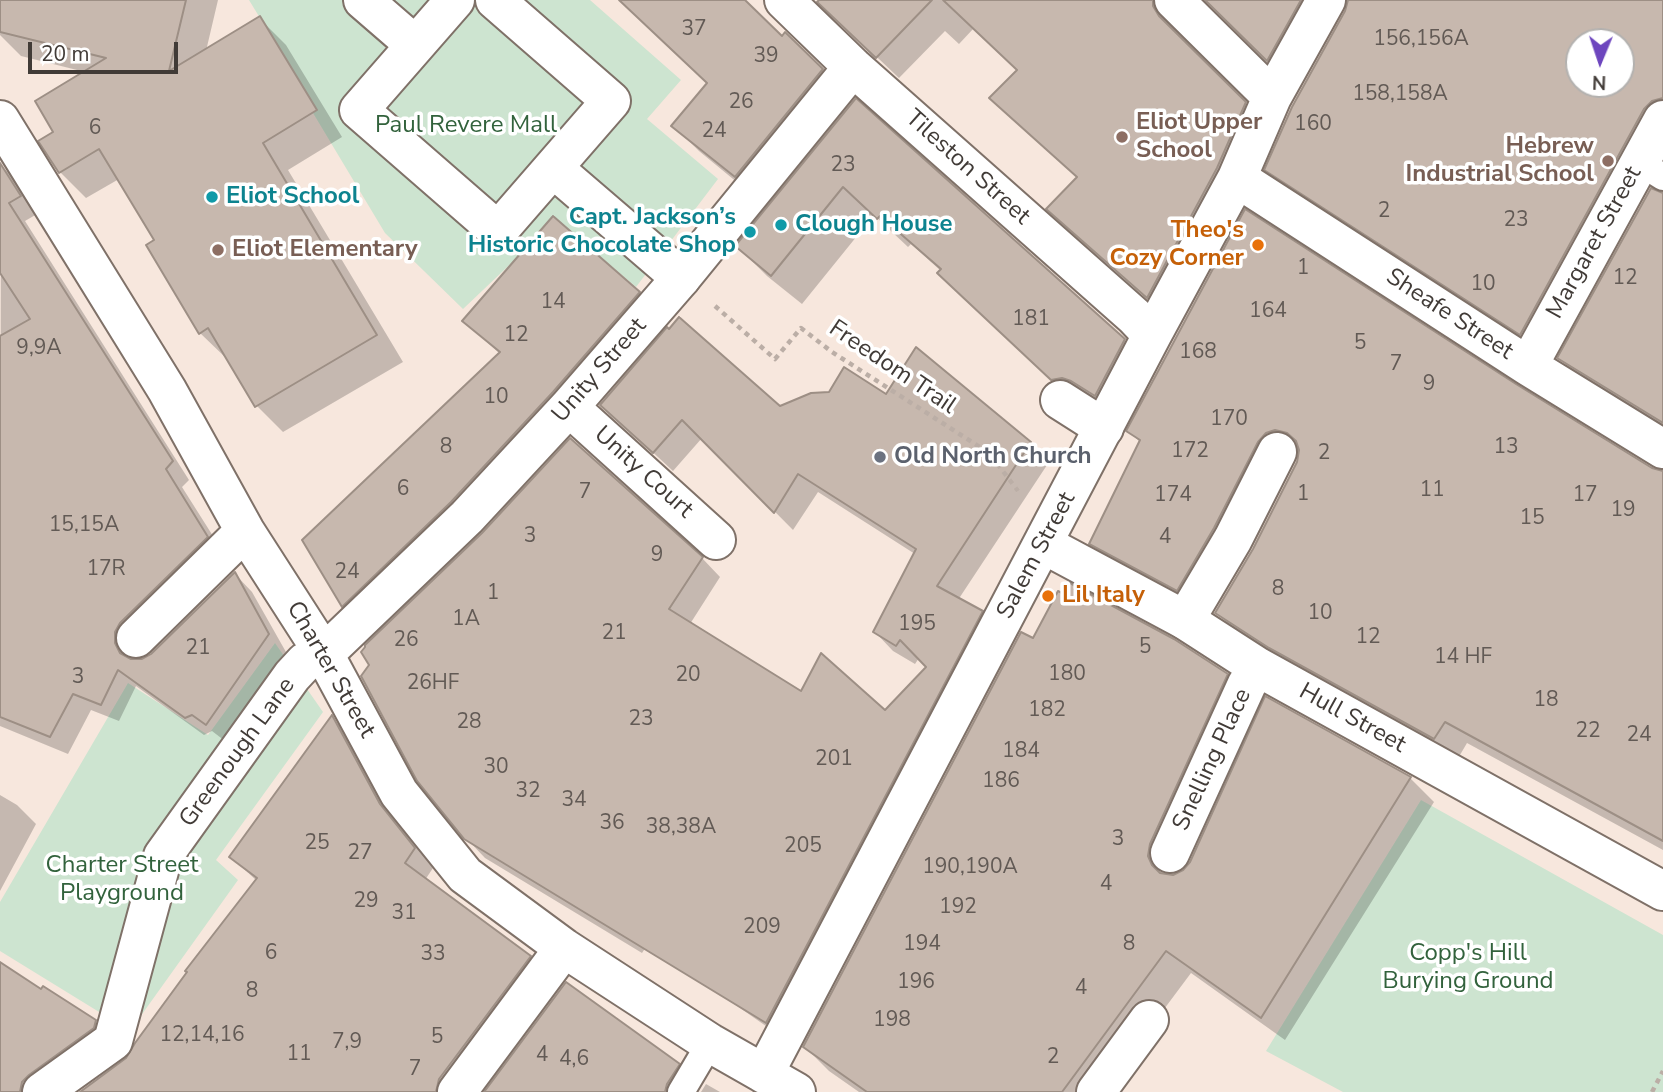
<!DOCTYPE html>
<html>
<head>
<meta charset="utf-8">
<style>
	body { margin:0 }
	#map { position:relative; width:1663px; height:1092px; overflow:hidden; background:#f7e7dd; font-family:"Nunito Sans",sans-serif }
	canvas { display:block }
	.north { position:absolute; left:1565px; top:28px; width:70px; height:70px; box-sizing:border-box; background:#fff; border:2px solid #b3b1af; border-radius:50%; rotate:182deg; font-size:19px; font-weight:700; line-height:28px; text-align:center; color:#413b37 }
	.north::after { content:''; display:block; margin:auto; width:24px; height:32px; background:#6d46be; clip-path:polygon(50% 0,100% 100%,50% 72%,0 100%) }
	.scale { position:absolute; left:28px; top:42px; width:150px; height:32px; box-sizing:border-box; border:4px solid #413b37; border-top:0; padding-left:9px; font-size:21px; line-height:24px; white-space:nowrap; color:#413b37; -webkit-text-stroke:5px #fff; paint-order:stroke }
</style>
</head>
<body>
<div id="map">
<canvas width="1663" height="1092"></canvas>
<div class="north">N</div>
<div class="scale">20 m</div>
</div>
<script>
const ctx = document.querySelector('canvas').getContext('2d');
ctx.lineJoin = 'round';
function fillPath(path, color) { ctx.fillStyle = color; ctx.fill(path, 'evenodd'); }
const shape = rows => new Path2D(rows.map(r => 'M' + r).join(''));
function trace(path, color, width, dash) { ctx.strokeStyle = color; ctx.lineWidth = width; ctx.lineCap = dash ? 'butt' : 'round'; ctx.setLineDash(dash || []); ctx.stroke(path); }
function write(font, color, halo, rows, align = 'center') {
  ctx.font = font + ' "Nunito Sans",sans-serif'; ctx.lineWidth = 7; ctx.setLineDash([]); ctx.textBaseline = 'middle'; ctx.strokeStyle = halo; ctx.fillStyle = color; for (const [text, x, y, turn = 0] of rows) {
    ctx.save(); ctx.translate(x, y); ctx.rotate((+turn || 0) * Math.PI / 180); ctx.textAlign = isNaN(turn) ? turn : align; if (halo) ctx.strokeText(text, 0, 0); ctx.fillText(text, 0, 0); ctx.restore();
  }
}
const green = shape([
	[249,0,590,0,681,80,647,119,718,179,636,287,553,217,522,253,463,309,385,233,313,113,316,110],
	[275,643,323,712,216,860,238,880,130,1031,0,951,0,902,128,683,208,735],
	[1421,800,1663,935,1663,1092,1343,1092,1266,1051]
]);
const shadow = shape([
	[1,0,218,0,206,51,260,19,286,45,342,137,288,170,403,362,283,432,257,406,227,359,200,333,156,241,119,179,86,198,60,172,55,133,85,72,21,56,0,35],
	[619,0,734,0,782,38,785,34,848,96,761,202,699,151,674,126,708,83],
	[821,0,1199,0,1174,16,1174,28,1179,39,1267,125,1169,318,1070,230,1048,209,1079,178,1019,71,974,28,959,44,945,31,899,78,841,23],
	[1202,0,1347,0,1336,3,1289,81,1213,6],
	[1349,0,1663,0,1663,136,1542,355,1288,191,1267,169,1347,11],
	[1579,42,1621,42,1621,84,1579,84],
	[856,101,1124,340,1154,370,1083,409,969,303,939,273,941,271,911,244,908,247,874,215,802,304,767,276,737,246],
	[1,165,18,183,37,214,25,221,189,480,182,487,225,555,132,650,132,661,143,661,152,655,235,574,252,592,286,652,225,741,212,731,204,735,136,686,119,721,91,710,68,754,0,726],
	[1663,194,1663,430,1581,380,1559,358],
	[639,293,663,318,368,630,343,606,500,354,464,321],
	[1515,386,1651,469,1663,473,1663,850,1467,743,1457,760,1239,635,1217,613,1254,550,1298,462,1301,451,1288,455,1199,611,1113,565,1091,544,1141,443,1128,431],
	[887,396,1030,443,1049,462,958,600,982,612,1000,631,786,1040,648,944,642,953,485,858,466,838,702,558,720,577,690,624,802,693,885,713,929,667,919,658,915,664,893,651,875,632,915,554,818,492,793,530,702,438,673,471,602,405,780,408],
	[973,625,976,626,944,687,942,685],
	[1033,640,1227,675,1251,699,1173,868,1172,877,1410,778,1434,802,1285,1040,1191,973,1103,1091,1104,1092,859,1092,829,1071,805,1047],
	[332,718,351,737,399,825,433,868,425,880,530,957,549,976,463,1092,82,1092,128,1059,257,881,231,857],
	[0,795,17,805,36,824,0,891],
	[0,964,42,992,95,1022,114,1041,50,1092,0,1092],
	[678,1065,698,1084,693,1092,486,1092],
	[706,1084,720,1092,701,1092]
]);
const building = shape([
	[0,0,186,0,169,71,260,16,317,110,263,143,377,335,255,407,208,328,199,334,146,245,154,240,99,149,59,173,38,141,53,132,35,101,106,58,0,32,0,0],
	[619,0,745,0,782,36,785,32,823,69,735,177,671,126,707,83,619,0],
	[819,0,932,0,876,58,817,2,819,0],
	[943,0,1153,0,1153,6,1159,16,1246,102,1217,168,1147,298,1046,209,1077,177,989,98,1017,70,943,0],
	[1205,0,1301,0,1267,61,1205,0],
	[1348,0,1663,0,1663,98,1652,101,1644,109,1520,335,1264,170,1292,107,1345,11,1348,0],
	[1579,42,1621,42,1621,84,1579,84,1579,42],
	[856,98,1125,339,1095,396,1071,381,1062,378,1051,380,937,273,941,269,880,216,877,219,843,187,771,276,735,246,856,98],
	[0,163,21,196,9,203,173,461,166,469,208,537,120,623,115,632,115,643,120,653,131,659,142,659,151,654,235,572,269,634,206,725,192,715,185,718,118,670,101,705,73,694,50,737,0,717,0,336,30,319,0,273,0,163],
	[1651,188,1663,193,1663,423,1557,358,1651,188],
	[1245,209,1516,384,1652,468,1663,471,1663,841,1445,722,1434,739,1269,648,1215,613,1253,549,1297,462,1299,450,1296,441,1287,433,1275,430,1266,433,1258,442,1214,528,1177,591,1089,544,1140,440,1126,431,1245,209],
	[553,216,640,292,553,392,451,502,342,607,302,540,500,352,462,321,553,216],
	[679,317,780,406,811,393,829,392,844,367,886,394,916,347,1031,442,937,586,983,611,766,1023,464,839,417,781,361,676,369,665,361,652,365,647,365,645,482,533,570,438,703,557,669,609,801,691,821,653,885,710,926,667,900,640,896,646,873,632,916,549,798,474,774,513,682,420,653,453,600,405,667,327,669,329,679,317],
	[1070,583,1174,639,1228,674,1150,844,1148,856,1152,865,1160,873,1173,875,1183,870,1190,862,1265,696,1411,777,1261,1018,1166,951,1062,1092,867,1092,803,1047,1021,632,1033,638,1058,591,1064,594,1070,583],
	[332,715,380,804,415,848,405,863,531,956,439,1079,436,1092,80,1092,126,1058,135,1043,187,972,185,971,257,878,229,857,332,715],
	[0,962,41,989,43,986,96,1020,94,1028,29,1075,22,1082,20,1092,0,1092,0,962],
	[566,982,680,1064,667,1084,665,1092,484,1092,566,982]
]);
const path = shape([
	[715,306,775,359,801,328,832,352,989,453,1018,491],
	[1652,1092,1663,1071]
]);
const service = shape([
	[1639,162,1663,177],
	[681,1092,710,1043]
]);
const pedestrian = shape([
	[363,0,415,45],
	[455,0,359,110,498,231,611,101,495,0],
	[553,168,681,278],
	[1060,400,1104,428],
	[1185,620,1233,539,1277,452]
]);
const minor = shape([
	[784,0,853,67,1134,316,1152,335],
	[1174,0,1272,97],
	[0,120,167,390,245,531,324,654,399,793,465,875,564,948,710,1043,796,1092],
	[1237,178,1528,366,1663,449],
	[1528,366,1663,120],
	[569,407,716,540],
	[1043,544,1185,620,1258,667,1663,891],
	[136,638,245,531],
	[324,654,467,517,569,407,681,278,853,67],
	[1170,853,1247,684,1258,667],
	[764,1074,1152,335,1237,178,1272,97,1326,0],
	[42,1092,113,1041,163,856,292,676,305,662],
	[457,1092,564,948],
	[1096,1092,1149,1020]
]);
const markers = [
	[1122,137,7,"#8d6e63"],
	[1608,161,7,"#8d6e63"],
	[212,197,7,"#0f9aa8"],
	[781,225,7,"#0f9aa8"],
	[750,232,7,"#0f9aa8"],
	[1258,245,7,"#e8710a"],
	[218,250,7,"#8d6e63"],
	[880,457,7,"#6b7280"],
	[1048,596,7,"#e8710a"]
];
const numberNames = [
	["37",694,30],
	["156,156A",1421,40],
	["39",766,57],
	["158,158A",1400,95],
	["26",741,103],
	["160",1313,125],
	["6",95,129],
	["24",714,132],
	["23",843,166],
	["2",1384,212],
	["23",1516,221],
	["1",1303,269],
	["12",1625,279],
	["10",1483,285],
	["14",553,303],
	["164",1268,312],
	["181",1031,320],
	["12",516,336],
	["5",1360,344],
	["9,9A",39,349],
	["168",1198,353],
	["7",1396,365],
	["9",1429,385],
	["10",496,398],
	["170",1229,420],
	["8",446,448],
	["13",1506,448],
	["172",1190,452],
	["2",1324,454],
	["6",403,490],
	["11",1432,491],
	["7",585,493],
	["1",1303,495],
	["174",1173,496],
	["17",1585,496],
	["19",1623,511],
	["15",1532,519],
	["15,15A",84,526],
	["3",530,537],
	["4",1165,538],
	["9",657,556],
	["17R",106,570],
	["24",347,573],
	["8",1278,590],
	["1",493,594],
	["10",1320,614],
	["1A",466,620],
	["195",917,625],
	["21",614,634],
	["12",1368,638],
	["26",406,641],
	["5",1145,648],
	["21",198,649],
	["14 HF",1463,658],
	["180",1067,675],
	["20",688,676],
	["3",78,678],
	["26HF",433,684],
	["18",1546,701],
	["182",1047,711],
	["23",641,720],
	["28",469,723],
	["22",1588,732],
	["24",1639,736],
	["184",1021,752],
	["201",834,760],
	["30",496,768],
	["186",1001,782],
	["32",528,792],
	["34",574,801],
	["36",612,824],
	["38,38A",681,828],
	["3",1118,840],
	["25",317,844],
	["205",803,847],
	["27",360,854],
	["190,190A",970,868],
	["4",1106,885],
	["29",366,902],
	["192",958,908],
	["31",404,914],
	["209",762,928],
	["194",922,945],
	["8",1129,945],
	["6",271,954],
	["33",433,955],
	["196",916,983],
	["4",1081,989],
	["8",252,992],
	["198",892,1021],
	["12,14,16",202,1036],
	["5",437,1038],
	["7,9",347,1043],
	["11",299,1055],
	["4",542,1056],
	["2",1053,1058],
	["4,6",574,1060],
	["7",415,1070]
];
const educationNames = [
	["Eliot Upper",1136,123],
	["School",1136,151],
	["Hebrew",1594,147,"right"],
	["Industrial School",1594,175,"right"],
	["Eliot Elementary",232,250]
];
const parkNames = [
	["Paul Revere Mall",466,126],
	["Charter Street",122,866],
	["Playground",122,894],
	["Copp's Hill",1468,954],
	["Burying Ground",1468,982]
];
const streetNames = [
	["Tileston Street",967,168,42],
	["Margaret Street",1595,243,-61],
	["Sheafe Street",1449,315,33],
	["Freedom Trail",892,368,34],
	["Unity Street",600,371,-49],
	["Unity Court",643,473,42],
	["Salem Street",1037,556,-62],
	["Charter Street",330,670,60],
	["Hull Street",1352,719,29],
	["Greenough Lane",238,753,-54],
	["Snelling Place",1213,760,-65]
];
const cultureNames = [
	["Eliot School",226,197],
	["Capt. Jackson’s",736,218,"right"],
	["Historic Chocolate Shop",736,246,"right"],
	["Clough House",795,225]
];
const foodNames = [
	["Theo's",1244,231],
	["Cozy Corner",1244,259],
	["Lil Italy",1062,596,"left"]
];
const worshipNames = [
	["Old North Church",894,457]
];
fillPath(green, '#cde4d0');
fillPath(shadow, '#0003');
fillPath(building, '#c7b8ae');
trace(building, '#9d8f85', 2);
trace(service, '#7f7168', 30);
trace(pedestrian, '#7f7168', 42);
trace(minor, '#7f7168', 42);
trace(path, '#bbaea6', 4.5, [5, 5]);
trace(service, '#fff', 26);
trace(pedestrian, '#fff', 38);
trace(minor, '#fff', 38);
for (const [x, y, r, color] of markers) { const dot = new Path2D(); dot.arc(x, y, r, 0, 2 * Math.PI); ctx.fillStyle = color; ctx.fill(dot); trace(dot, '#fff', 2.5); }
write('21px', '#625a55', null, numberNames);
write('bold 24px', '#785e54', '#fff', educationNames, 'left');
write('24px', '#32623c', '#fff', parkNames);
write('24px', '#413b37', '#fff', streetNames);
write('bold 24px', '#0d838f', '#fff', cultureNames, 'left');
write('bold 24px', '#c56008', '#fff', foodNames, 'right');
write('bold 24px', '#5b616d', '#fff', worshipNames, 'left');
</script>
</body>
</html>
